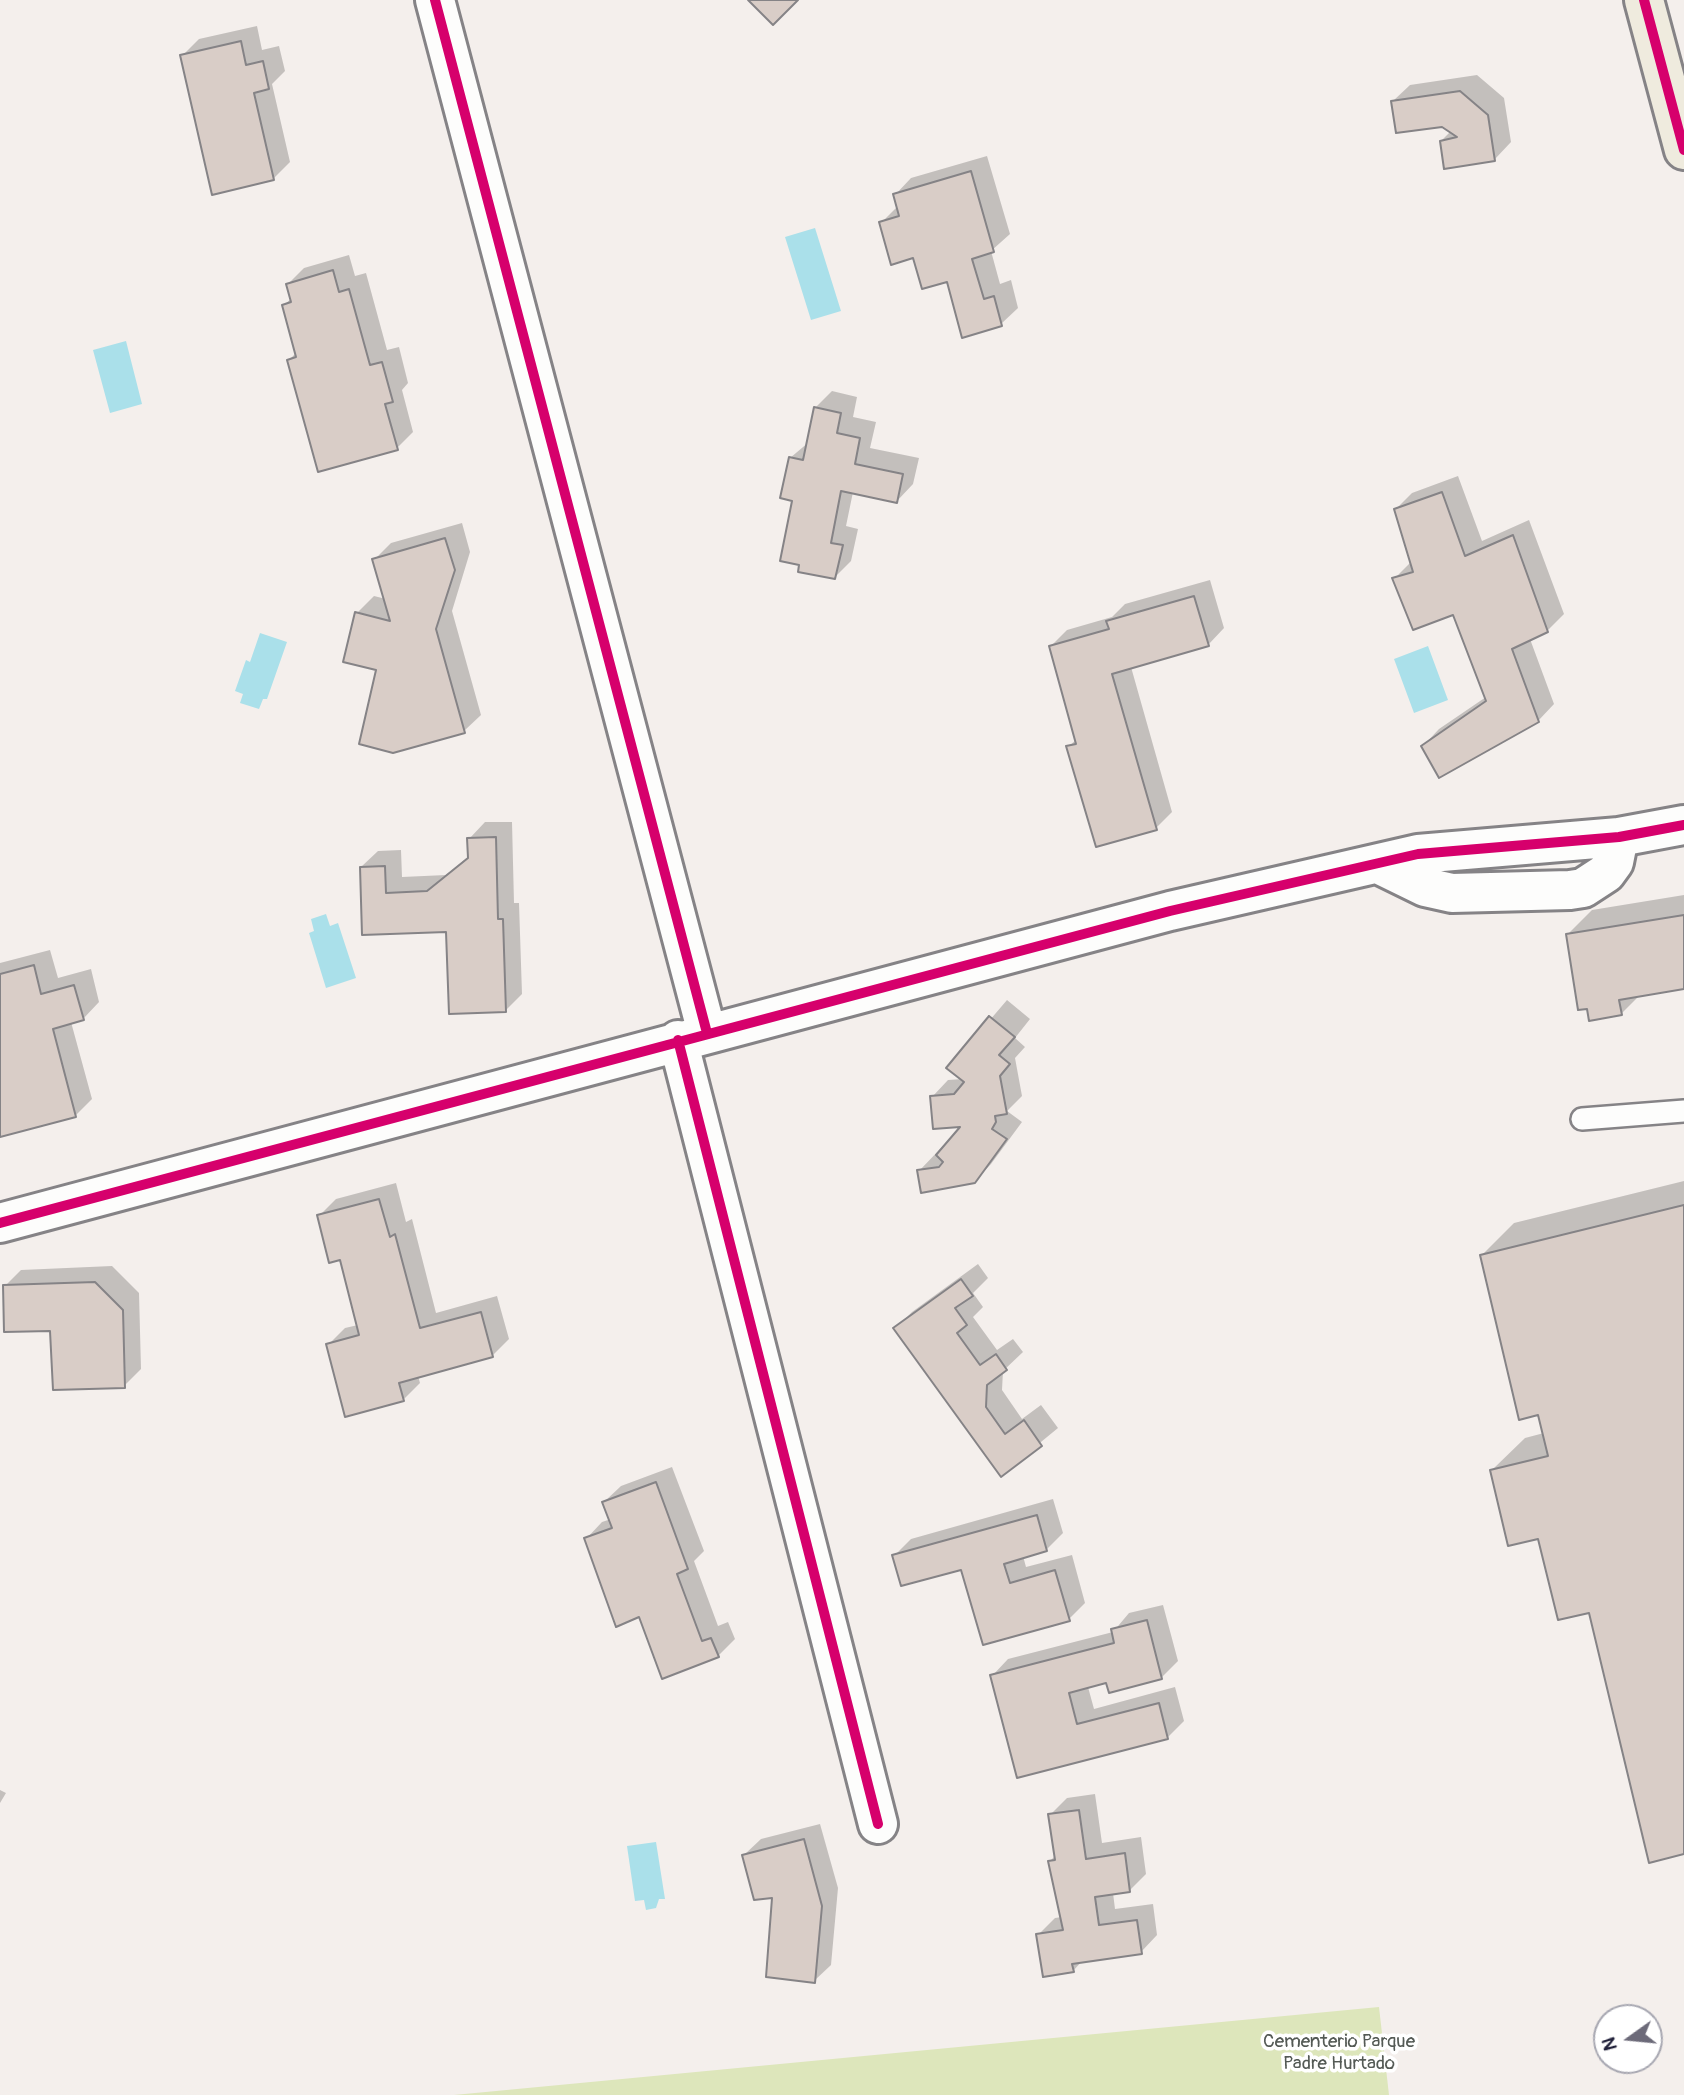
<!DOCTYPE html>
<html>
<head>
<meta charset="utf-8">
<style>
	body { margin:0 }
	#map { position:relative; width:1684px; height:2095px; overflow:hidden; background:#f4efec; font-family:Pangolin,sans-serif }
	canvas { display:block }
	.north { position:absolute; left:1593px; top:2004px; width:70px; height:70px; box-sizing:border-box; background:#fff; border:2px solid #a7a7b1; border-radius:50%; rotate:255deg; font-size:19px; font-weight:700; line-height:28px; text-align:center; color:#22223b }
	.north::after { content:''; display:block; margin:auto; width:24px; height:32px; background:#6c6a79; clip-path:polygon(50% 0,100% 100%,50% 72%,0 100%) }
</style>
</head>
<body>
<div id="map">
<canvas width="1684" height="2095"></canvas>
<div class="north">N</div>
</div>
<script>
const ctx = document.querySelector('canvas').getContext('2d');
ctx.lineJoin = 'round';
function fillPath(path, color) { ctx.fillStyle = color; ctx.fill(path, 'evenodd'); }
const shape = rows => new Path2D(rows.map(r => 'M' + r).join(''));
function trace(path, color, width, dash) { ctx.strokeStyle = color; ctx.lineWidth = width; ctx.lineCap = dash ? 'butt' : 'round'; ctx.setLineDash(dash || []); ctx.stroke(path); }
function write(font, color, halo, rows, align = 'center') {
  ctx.font = font + ' Pangolin,sans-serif'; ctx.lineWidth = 7; ctx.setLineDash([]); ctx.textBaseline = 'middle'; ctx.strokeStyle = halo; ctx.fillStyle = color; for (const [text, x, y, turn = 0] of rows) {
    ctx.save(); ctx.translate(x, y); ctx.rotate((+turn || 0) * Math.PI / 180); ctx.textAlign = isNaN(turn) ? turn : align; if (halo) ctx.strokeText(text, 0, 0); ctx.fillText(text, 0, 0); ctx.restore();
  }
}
const green = shape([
	[1379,2007,1389,2095,454,2095]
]);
const water = shape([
	[815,228,841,311,811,320,785,237],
	[126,341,142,404,110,413,93,350],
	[260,633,287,642,267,699,263,699,259,709,240,703,243,694,235,691,246,660,250,662],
	[1428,646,1448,700,1414,713,1394,659],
	[326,914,330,926,338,923,356,978,326,988,309,933,314,931,311,919],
	[656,1842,665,1899,659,1899,656,1908,646,1910,644,1900,635,1901,627,1846]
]);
const shadow = shape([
	[257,26,262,50,279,46,285,71,272,84,290,162,273,179,182,56,199,39],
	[1477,75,1504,98,1511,142,1495,159,1441,141,1451,131,1393,101,1410,85],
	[987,156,1010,234,991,251,1000,284,1011,280,1018,308,1001,324,914,256,881,223,898,206,895,195,911,178],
	[349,255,355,276,366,273,387,350,399,347,408,383,402,390,413,432,397,448,289,360,297,352,284,305,292,298,288,284,304,268],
	[832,391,857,397,853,417,876,422,870,448,919,458,913,484,897,501,853,492,846,526,858,529,851,561,835,577,794,500,790,458,809,442,815,408],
	[1458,476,1482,541,1529,520,1564,614,1547,631,1530,639,1554,704,1538,721,1423,746,1439,729,1486,697,1454,613,1394,579,1411,562,1396,509,1412,493],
	[462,523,470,552,452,611,481,715,464,731,378,669,357,613,374,596,386,599,374,560,391,543],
	[1210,580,1224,628,1208,645,1131,667,1172,812,1156,828,1068,747,1077,739,1051,646,1067,630,1112,617,1125,604],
	[485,822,512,822,514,903,519,903,522,994,506,1010,448,930,364,933,361,867,378,851,401,850,402,877,446,875,469,856,469,839],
	[1684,895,1684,987,1641,994,1621,1014,1567,935,1592,910],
	[50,950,58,978,91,969,99,1002,83,1019,71,1022,92,1099,76,1115,0,1136,0,963],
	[1007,1000,1030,1019,1015,1038,1025,1047,1015,1058,1022,1096,1007,1111,1022,1122,991,1164,974,1182,919,1171,964,1124,932,1097,948,1080,963,1079,949,1068],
	[1684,1181,1684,1853,1590,1611,1492,1470,1525,1438,1544,1433,1482,1255,1514,1223],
	[396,1183,406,1222,412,1219,436,1313,497,1296,509,1339,492,1356,418,1376,420,1383,403,1400,328,1345,345,1328,358,1325,341,1258,319,1216,336,1199],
	[978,1264,988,1278,973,1293,983,1307,973,1317,997,1350,1013,1339,1023,1352,1003,1371,1002,1390,1022,1419,1041,1405,1058,1428,1002,1474,896,1328,912,1312],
	[112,1266,139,1293,141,1369,124,1386,52,1329,5,1286,21,1270],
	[672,1467,704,1551,694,1561,718,1626,728,1622,735,1639,718,1656,640,1615,586,1539,602,1522,611,1519,604,1502,621,1486],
	[1053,1499,1063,1533,1046,1550,1023,1556,1026,1567,1072,1555,1085,1603,1069,1619,963,1567,894,1556,911,1539],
	[1163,1605,1178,1661,1161,1678,1108,1681,1088,1687,1094,1709,1175,1687,1184,1721,1167,1738,1018,1776,992,1676,1008,1659,1113,1632,1129,1613],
	[0,1790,6,1793,0,1803],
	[1095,1794,1102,1843,1141,1837,1146,1874,1129,1891,1113,1893,1115,1909,1153,1904,1157,1935,1141,1952,1083,1960,1073,1971,1038,1935,1055,1918,1062,1917,1050,1861,1056,1855,1050,1815,1067,1798],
	[820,1824,838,1888,831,1965,814,1981,774,1896,744,1855,761,1839]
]);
const building = shape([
	[748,0,798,0,773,25,748,0],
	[241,41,246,65,263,61,269,89,254,93,274,180,212,195,180,55,241,41],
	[1460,91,1488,115,1495,161,1444,169,1440,141,1457,137,1442,127,1396,133,1391,101,1460,91],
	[971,171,994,252,972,259,984,299,994,296,1002,326,962,338,947,282,922,289,913,258,891,265,879,222,899,216,893,194,971,171],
	[333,270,339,292,349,289,370,365,382,362,393,402,385,404,398,450,318,472,287,360,296,357,282,305,291,302,286,284,333,270],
	[814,407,841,413,837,433,860,438,855,464,903,474,897,503,841,491,831,543,843,545,835,579,798,572,799,565,780,561,792,501,780,498,789,457,803,460,814,407],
	[1442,492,1465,556,1513,535,1548,632,1512,649,1539,722,1439,778,1421,746,1486,701,1453,615,1413,630,1392,578,1413,572,1394,509,1442,492],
	[445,538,455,570,436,629,465,733,393,753,359,744,376,670,343,662,355,612,390,621,372,559,445,538],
	[1194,596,1209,646,1112,674,1157,830,1096,847,1066,746,1076,744,1049,646,1109,629,1106,621,1194,596],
	[496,837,498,919,503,919,506,1012,449,1014,446,932,362,935,360,867,385,866,386,893,427,891,468,858,467,838,496,837],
	[1684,915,1684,989,1619,1000,1622,1015,1589,1021,1587,1009,1578,1010,1566,934,1684,915],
	[34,965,41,994,74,985,84,1020,53,1029,76,1117,0,1137,0,974,34,965],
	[989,1016,1015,1037,999,1055,1010,1064,1000,1076,1007,1114,995,1116,996,1122,992,1129,1007,1139,975,1183,921,1193,917,1170,939,1167,943,1162,936,1155,960,1127,933,1129,930,1096,954,1094,964,1082,946,1068,989,1016],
	[379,1199,390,1237,395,1234,420,1328,481,1312,493,1357,399,1383,404,1401,345,1417,326,1344,359,1335,340,1260,329,1263,317,1215,379,1199],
	[1684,1205,1684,1854,1649,1863,1589,1613,1558,1620,1538,1539,1508,1546,1490,1470,1548,1456,1538,1415,1519,1420,1480,1255,1684,1205],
	[961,1279,973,1296,955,1308,967,1325,957,1333,980,1365,996,1354,1007,1370,987,1385,986,1407,1005,1434,1024,1420,1042,1446,1001,1477,893,1328,961,1279],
	[95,1282,123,1310,125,1388,53,1390,50,1331,4,1332,3,1285,95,1282],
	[656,1482,688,1569,677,1574,702,1641,711,1638,719,1657,662,1679,639,1617,616,1627,584,1538,612,1528,602,1502,656,1482],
	[1037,1515,1047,1551,1004,1564,1010,1583,1055,1570,1070,1621,983,1645,961,1570,901,1586,892,1555,1037,1515],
	[1147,1620,1162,1679,1109,1693,1106,1683,1069,1693,1077,1724,1159,1703,1168,1739,1017,1778,990,1675,1114,1643,1111,1629,1147,1620],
	[1079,1810,1086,1859,1125,1853,1130,1892,1095,1897,1099,1925,1137,1920,1142,1954,1072,1964,1074,1972,1043,1977,1036,1934,1063,1930,1048,1861,1055,1860,1048,1814,1079,1810],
	[804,1839,822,1906,815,1983,766,1977,772,1898,754,1900,742,1855,804,1839]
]);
const service = shape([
	[1582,1119,1684,1111]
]);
const minor = shape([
	[435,0,707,1033],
	[1378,864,1425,887,1452,893,1570,890,1583,888,1606,873,1614,862,1619,837],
	[678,1040,878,1824],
	[0,1223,1170,911,1418,854,1619,837,1684,825]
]);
const primary = shape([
	[1644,0,1684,150]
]);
const cycleway = shape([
	[435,0,707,1033],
	[1644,0,1684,150],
	[678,1040,878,1824],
	[0,1223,1170,911,1418,854,1619,837,1684,825]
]);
const parkNames = [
	["Cementerio Parque",1339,2042],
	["Padre Hurtado",1339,2064]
];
fillPath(green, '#dde6bb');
fillPath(water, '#aae0ea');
fillPath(shadow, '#0003');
fillPath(building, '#d9cdc7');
trace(building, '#858386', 2);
trace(service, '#858386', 26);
trace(minor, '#858386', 44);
trace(primary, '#858386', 44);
trace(service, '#fdfdfc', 21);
trace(minor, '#fdfdfc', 38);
trace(primary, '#efebde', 38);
trace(cycleway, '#d6006c', 10);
write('19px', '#545a55', '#fff', parkNames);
</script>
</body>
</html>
